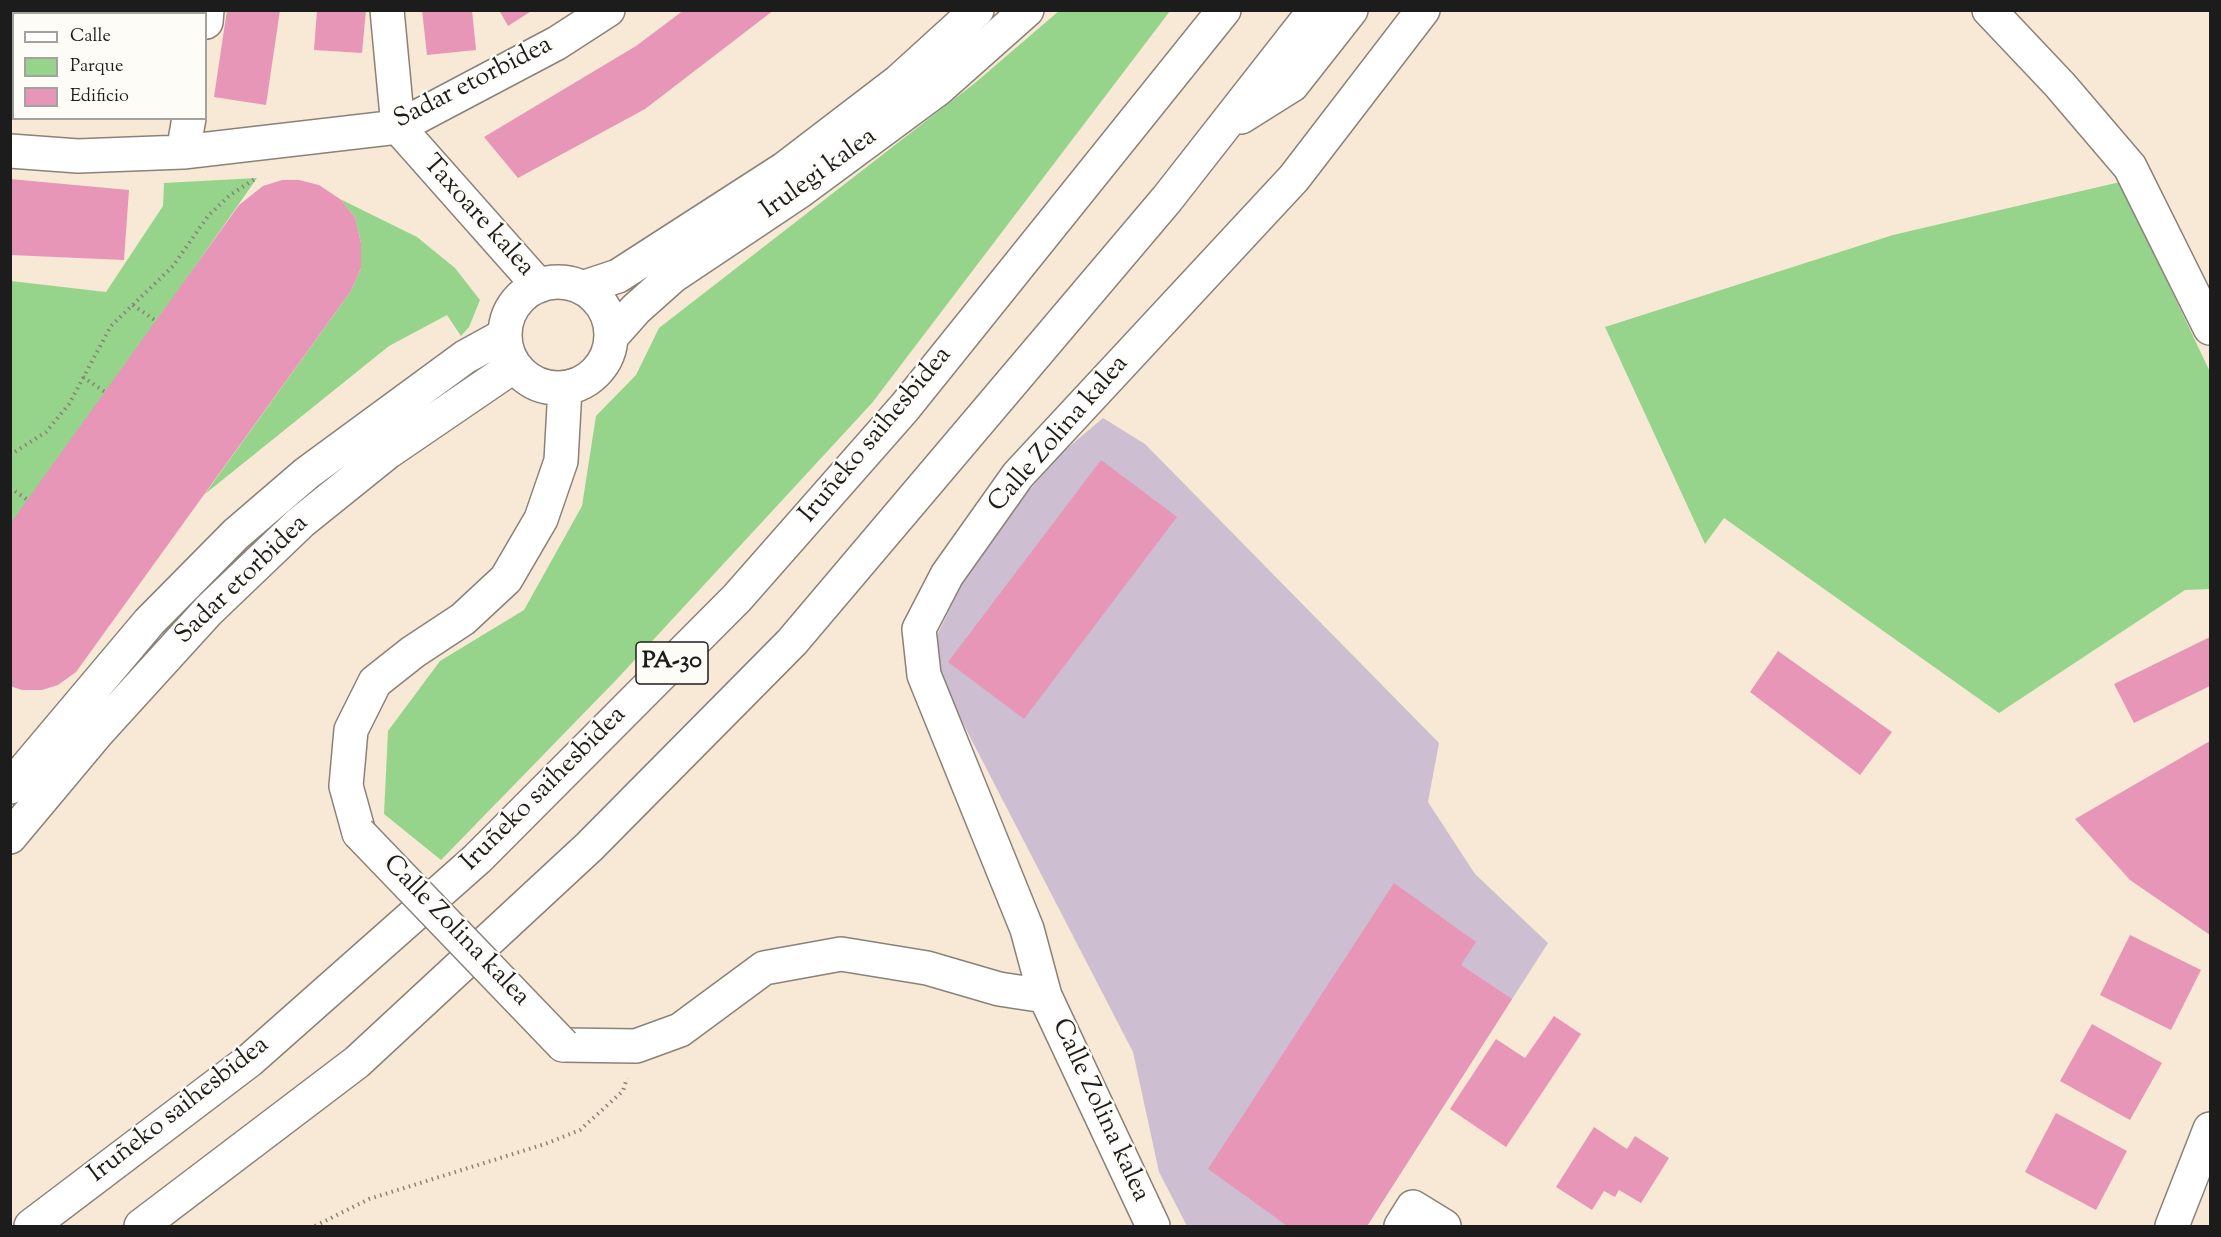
<!DOCTYPE html>
<html>
<head>
<meta charset="utf-8">
<style>
	body { margin:0 }
	#map { position:relative; width:2221px; height:1237px; overflow:hidden; background:#f7e9d5; font-family:"Sorts Mill Goudy",serif }
	canvas { display:block }
	.frame { position:absolute; inset:0; border:12px solid #1c1c1c; pointer-events:none }
	.legend { position:absolute; left:12px; top:12px; width:195px; height:108px; box-sizing:border-box; background:#fdfcf7; border:2px solid #a3a29f; margin:0; padding:8px 10px; list-style:none; font-size:18px; color:#1c1c1c }
	.legend li { display:flex; align-items:center; gap:12px; height:30px }
	.legend b { width:30px; border:2px solid #a3a29f }
</style>
</head>
<body>
<div id="map">
<canvas width="2221" height="1237"></canvas>
<div class="frame"></div>
<ul class="legend">
<li><b style="height:8px;background:#fff"></b>Calle</li>
<li><b style="height:16px;background:#95d48a"></b>Parque</li>
<li><b style="height:16px;background:#e796b8"></b>Edificio</li>
</ul>
</div>
<script>
const ctx = document.querySelector('canvas').getContext('2d');
ctx.lineJoin = 'round';
function fillPath(path, color) { ctx.fillStyle = color; ctx.fill(path, 'evenodd'); }
const shape = rows => new Path2D(rows.map(r => 'M' + r).join(''));
function trace(path, color, width, dash) { ctx.strokeStyle = color; ctx.lineWidth = width; ctx.lineCap = dash ? 'butt' : 'round'; ctx.setLineDash(dash || []); ctx.stroke(path); }
function write(font, color, halo, rows, align = 'center') {
  ctx.font = font + ' "Sorts Mill Goudy",serif'; ctx.lineWidth = 5; ctx.setLineDash([]); ctx.textBaseline = 'middle'; ctx.strokeStyle = halo; ctx.fillStyle = color; for (const [text, x, y, turn = 0] of rows) {
    ctx.save(); ctx.translate(x, y); ctx.rotate((+turn || 0) * Math.PI / 180); ctx.textAlign = isNaN(turn) ? turn : align; if (halo) ctx.strokeText(text, 0, 0); ctx.fillText(text, 0, 0); ctx.restore();
  }
}
const industrial = shape([
	[1103,418,1145,444,1439,743,1428,802,1475,874,1548,943,1367,1226,1187,1226,1159,1172,1133,1052,937,673,936,638,976,554,1058,456]
]);
const green = shape([
	[1060,10,1170,11,872,403,618,678,441,860,384,814,388,731,440,661,524,610,582,506,596,416,636,375,659,328,975,83],
	[257,178,11,529,11,281,106,292,163,206,164,183],
	[2120,182,2210,372,2210,589,2185,590,1999,713,1724,518,1705,544,1605,327,1893,235],
	[340,199,417,237,455,268,480,300,469,327,461,336,447,315,389,346,205,494,351,291,361,268,361,243,355,217]
]);
const building = shape([
	[10,10,141,10,154,12,14,14,14,55,10,55],
	[227,10,280,10,266,105,214,97],
	[317,10,366,10,362,53,314,50],
	[422,10,472,10,476,50,427,55],
	[499,10,533,10,508,26],
	[684,10,774,10,645,109,518,178,484,137,636,46],
	[10,179,129,190,124,260,10,255],
	[282,180,299,180,319,185,340,199,355,217,361,243,361,268,351,291,76,672,58,685,42,690,22,690,10,686,10,524,239,205,263,186],
	[1101,460,1177,517,1024,719,948,662],
	[2210,637,2210,686,2134,723,2114,684],
	[1778,651,1892,732,1860,775,1750,692],
	[2210,741,2210,935,2130,880,2075,819],
	[1394,883,1476,942,1461,965,1512,999,1367,1226,1285,1226,1286,1225,1208,1169],
	[2130,935,2201,970,2171,1030,2100,995],
	[1554,1016,1581,1034,1506,1147,1450,1109,1496,1039,1525,1058],
	[2092,1024,2162,1063,2130,1120,2060,1081],
	[2056,1113,2127,1151,2096,1210,2025,1172],
	[1594,1127,1627,1149,1635,1136,1669,1158,1641,1203,1619,1190,1615,1197,1604,1191,1592,1210,1556,1187]
]);
const path = shape([
	[133,305,156,321],
	[83,377,105,392],
	[10,455,46,432,69,404,111,326,173,266,208,216,230,195,255,179],
	[10,488,28,500],
	[315,1226,369,1199,545,1144,580,1130,623,1091,627,1078]
]);
const minor = shape([
	[387,10,398,127,539,286],
	[1989,10,2060,85,2130,167,2210,328],
	[206,22,207,10],
	[10,151,78,156,183,152,398,127,557,43,608,10],
	[183,152,189,118],
	'505 335a53 53 0 1 1 106 0a53 53 0 1 1-106 0Z',
	[582,288,618,276,784,169,899,81,977,10],
	[612,336,636,309,673,276,800,191,938,89,1027,10],
	[10,787,149,622,236,534,307,473,465,357,505,335],
	[359,833,346,786,351,730,375,682,413,652,463,619,506,579,541,519,561,461,565,388],
	[10,837,97,733,209,610,301,522,388,452,514,366],
	[563,1045,636,1046,680,1030,764,968,841,954,927,968,999,989,1045,996],
	[1153,1226,1045,996,1027,929,924,675,919,629,947,575,1018,475,1294,178,1423,10],
	[1401,1226,1413,1207,1444,1226],
	[2172,1226,2210,1129]
]);
const highway = shape([
	[1241,117,1292,85,1351,10],
	[31,1226,250,1060,477,859,737,598,905,407,1224,10],
	[141,1226,357,1062,589,847,792,642,1167,199,1315,10]
]);
const minorBridge = shape([
	[359,833,563,1045]
]);
const shields = [
	[672,663,72]
];
const shieldNames = [
	["PA-30",672,663]
];
const streetNames = [
	["Sadar etorbidea",474,84,-27],
	["Irulegi kalea",820,175,-36],
	["Taxoare kalea",477,217,48],
	["Calle Zolina kalea",1060,435,-49],
	["Iruñeko saihesbidea",877,436,-50],
	["Sadar etorbidea",243,581,-44],
	["Iruñeko saihesbidea",545,790,-45],
	["Calle Zolina kalea",455,932,46],
	["Iruñeko saihesbidea",180,1111,-38],
	["Calle Zolina kalea",1099,1111,65]
];
fillPath(industrial, '#cdbed2');
fillPath(green, '#95d48a');
fillPath(building, '#e796b8');
trace(minor, '#8a8278', 36);
trace(highway, '#8a8278', 36);
trace(path, '#8a8278', 4, [1.5, 4.5]);
trace(minor, '#fff', 33);
trace(highway, '#fff', 33);
trace(minorBridge, '#8a8278', 36, []);
trace(minorBridge, '#fff', 33);
for (const [x, y, w] of shields) { const box = new Path2D(); box.roundRect(x - w / 2, y - 21, w, 42, 4.5); ctx.fillStyle = '#fdfcf7'; ctx.fill(box); trace(box, '#1c1c1c', 1.5); }
write('bold 24px', '#1c1c1c', null, shieldNames);
write('26px', '#1c1c1c', '#fdfcf7', streetNames);
</script>
</body>
</html>
